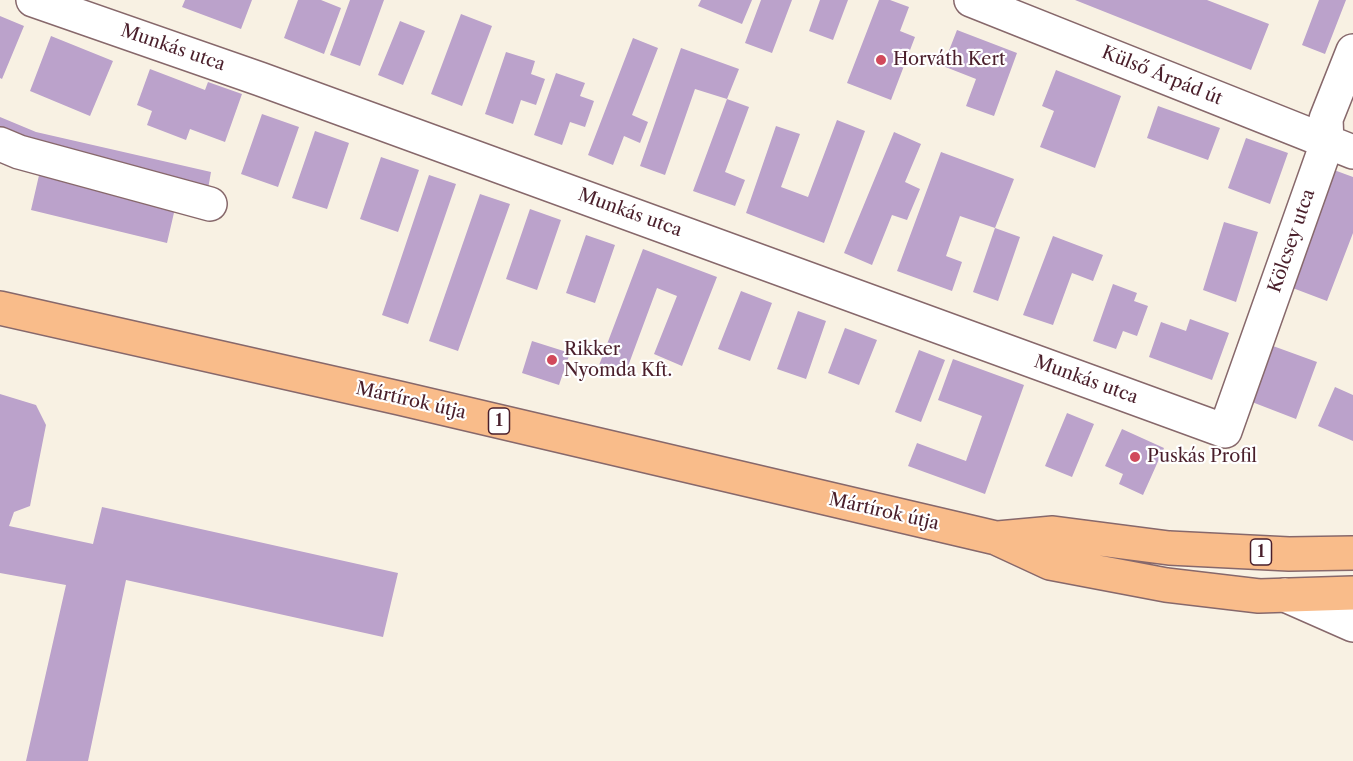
<!DOCTYPE html>
<html>
<head>
<meta charset="utf-8">
<style>
	body { margin:0 }
	canvas { display:block; background:#f8f1e3 }
</style>
</head>
<body>
<canvas width="1353" height="761"></canvas>
<script>
const ctx = document.querySelector('canvas').getContext('2d');
ctx.lineJoin = 'round';
function fillPath(path, color) { ctx.fillStyle = color; ctx.fill(path, 'evenodd'); }
const shape = rows => new Path2D(rows.map(r => 'M' + r).join(''));
function trace(path, color, width, dash) { ctx.strokeStyle = color; ctx.lineWidth = width; ctx.lineCap = dash ? 'butt' : 'round'; ctx.setLineDash(dash || []); ctx.stroke(path); }
function write(font, color, halo, rows, align = 'center') {
  ctx.font = font + ' "Libre Caslon Text",serif'; ctx.lineWidth = 4.5; ctx.setLineDash([]); ctx.textBaseline = 'middle'; ctx.strokeStyle = halo; ctx.fillStyle = color; for (const [text, x, y, turn = 0] of rows) {
    ctx.save(); ctx.translate(x, y); ctx.rotate((+turn || 0) * Math.PI / 180); ctx.textAlign = isNaN(turn) ? turn : align; if (halo) ctx.strokeText(text, 0, 0); ctx.fillText(text, 0, 0); ctx.restore();
  }
}
const building = shape([
	[185,0,252,0,241,29,182,7],
	[298,0,321,0,341,8,324,54,284,38],
	[350,0,384,0,360,66,330,55],
	[701,0,752,0,742,24,698,6],
	[761,0,792,0,772,53,745,43],
	[820,0,848,0,833,40,809,31],
	[879,0,890,0,909,7,900,31,915,37,891,100,847,83],
	[1075,0,1207,0,1269,24,1251,70],
	[1319,0,1346,0,1325,54,1302,45],
	[461,14,492,26,462,106,431,94],
	[0,16,24,26,2,79,0,78],
	[400,21,425,31,403,85,378,75],
	[957,30,1017,53,994,116,966,106,976,79,943,66],
	[51,36,113,61,90,116,30,91],
	[633,38,658,48,632,115,648,122,640,143,624,136,613,165,588,155],
	[681,48,739,69,727,99,695,89,665,175,640,166],
	[506,52,535,61,531,74,545,79,536,105,521,100,513,124,485,114],
	[150,69,205,90,208,82,242,94,225,142,190,129,186,140,147,125,152,111,137,105],
	[1056,70,1121,96,1095,168,1040,147,1054,111,1042,106],
	[556,73,585,83,580,96,594,101,585,127,570,122,562,145,534,135],
	[727,99,749,107,725,172,745,180,735,206,693,191],
	[1158,106,1220,128,1208,160,1147,138],
	[262,114,299,127,278,187,241,174],
	[0,117,36,132,211,172,208,189,0,134],
	[837,120,865,131,824,243,746,213,776,126,800,134,781,187,808,197],
	[315,131,349,143,327,209,292,198],
	[894,132,921,144,905,182,920,189,907,220,892,215,872,265,844,253],
	[1246,138,1288,153,1270,204,1228,188],
	[941,152,1014,179,995,228,960,216,946,256,962,262,952,291,897,271],
	[381,157,419,170,398,232,360,219],
	[1334,170,1353,177,1353,233,1327,301,1290,287],
	[40,171,176,204,167,243,31,210],
	[429,175,456,184,408,324,382,315],
	[480,194,510,204,458,351,429,341],
	[530,209,561,220,537,290,506,279],
	[1224,222,1258,232,1236,302,1203,290],
	[995,228,1020,237,998,301,973,292],
	[586,235,615,245,595,303,566,293],
	[1053,236,1103,255,1093,281,1072,273,1053,325,1023,315],
	[643,249,717,277,682,366,654,354,677,296,657,288,624,377,598,368],
	[1113,284,1137,293,1134,301,1148,306,1137,336,1123,331,1116,349,1093,341],
	[741,291,772,303,750,361,718,349],
	[798,311,826,321,806,379,777,369],
	[1190,319,1229,333,1212,380,1149,357,1161,322,1186,331],
	[845,328,877,340,859,385,828,373],
	[532,341,570,353,559,385,522,373],
	[1273,346,1317,362,1296,419,1252,402],
	[919,350,945,360,921,422,895,412],
	[953,359,1024,385,985,494,908,466,917,443,966,461,982,416,938,400],
	[1335,387,1353,395,1353,441,1318,426],
	[0,394,36,405,46,425,30,506,14,512,9,526,93,544,102,507,398,573,383,637,126,580,88,761,26,761,66,585,0,573],
	[1067,413,1094,424,1072,477,1045,466],
	[1122,429,1164,448,1143,495,1119,484,1123,474,1105,466]
]);
const minor = shape([
	[33,0,260,79,1225,431,1327,143,1326,119,1353,51],
	[971,0,1353,152],
	[0,144,19,152,210,204],
	[1285,595,1353,625]
]);
const major = shape([
	[0,308,399,398,996,538,1050,563,1166,585,1259,596,1353,593],
	[998,538,1053,533,1169,548,1289,554,1353,553]
]);
const markers = [
	[881,60,6,"#d1495b"],
	[552,360,6,"#d1495b"],
	[1135,457,6,"#d1495b"]
];
const shields = [
	[499,421,21],
	[1261,552,21]
];
const shieldNames = [
	["1",499,421],
	["1",1261,552]
];
const streetNames = [
	["Munkás utca",173,48,19],
	["Külső Árpád út",1162,76,22],
	["Munkás utca",630,213,20],
	["Kölcsey utca",1292,241,-71],
	["Munkás utca",1086,380,20],
	["Mártírok útja",411,401,13],
	["Mártírok útja",884,512,13]
];
const poiNames = [
	["Horváth Kert",893,60],
	["Rikker",564,350],
	["Nyomda Kft.",564,371],
	["Puskás Profil",1147,457]
];
fillPath(building, '#bba2cb');
trace(minor, '#87686b', 36);
trace(major, '#87686b', 36);
trace(minor, '#fff', 33);
trace(major, '#f9bc8a', 33);
for (const [x, y, r, color] of markers) { const dot = new Path2D(); dot.arc(x, y, r, 0, 2 * Math.PI); ctx.fillStyle = color; ctx.fill(dot); trace(dot, '#fff', 2); }
for (const [x, y, w] of shields) { const box = new Path2D(); box.roundRect(x - w / 2, y - 13, w, 26, 4.5); ctx.fillStyle = '#fff'; ctx.fill(box); trace(box, '#4a1f2b', 1.5); }
write('bold 16px', '#4a1f2b', null, shieldNames);
write('18px', '#4a1f2b', '#fff', streetNames);
write('18px', '#4a1f2b', '#fff', poiNames, 'left');
</script>
</body>
</html>
